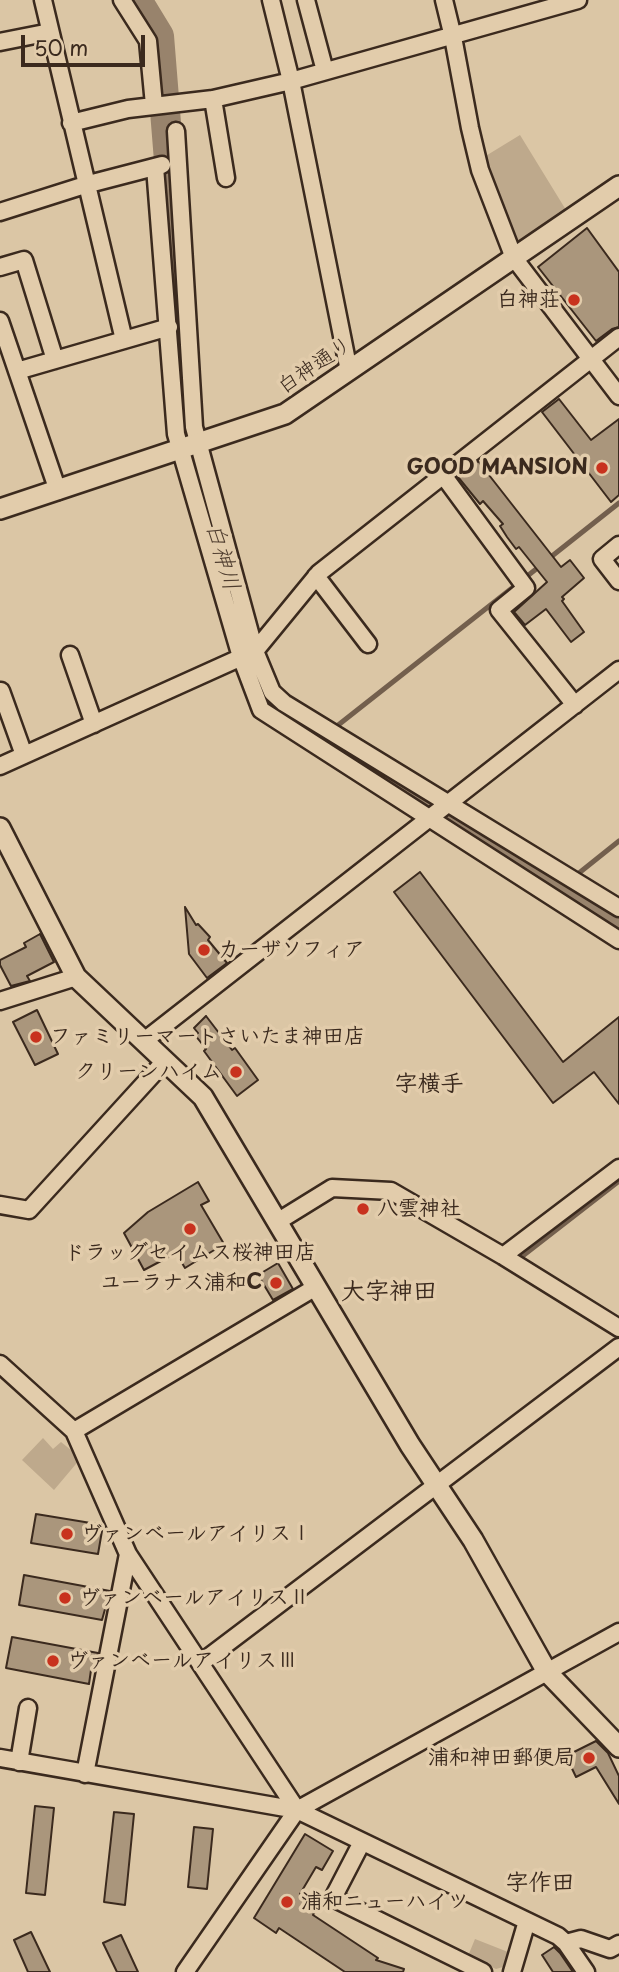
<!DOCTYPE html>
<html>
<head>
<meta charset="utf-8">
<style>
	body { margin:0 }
	#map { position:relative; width:619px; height:1972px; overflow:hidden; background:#dbc6a5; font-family:"Playpen Sans",sans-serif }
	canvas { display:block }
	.scale { position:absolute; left:21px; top:35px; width:124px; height:32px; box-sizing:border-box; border:4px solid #3b2a1e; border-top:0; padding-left:9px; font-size:21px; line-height:24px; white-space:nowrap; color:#3b2a1e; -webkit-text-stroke:5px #e2ccab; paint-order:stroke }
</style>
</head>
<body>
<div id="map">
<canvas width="619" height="1972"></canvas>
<div class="scale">50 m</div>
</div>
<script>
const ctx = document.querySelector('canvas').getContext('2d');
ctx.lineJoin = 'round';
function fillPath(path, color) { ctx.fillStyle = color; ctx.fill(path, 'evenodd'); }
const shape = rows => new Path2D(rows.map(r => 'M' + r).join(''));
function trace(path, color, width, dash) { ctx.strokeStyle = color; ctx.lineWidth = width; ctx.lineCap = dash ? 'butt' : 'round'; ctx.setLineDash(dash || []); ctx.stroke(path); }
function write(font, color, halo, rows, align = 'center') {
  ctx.font = font + ' "Playpen Sans","Klee One",sans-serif'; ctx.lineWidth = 7; ctx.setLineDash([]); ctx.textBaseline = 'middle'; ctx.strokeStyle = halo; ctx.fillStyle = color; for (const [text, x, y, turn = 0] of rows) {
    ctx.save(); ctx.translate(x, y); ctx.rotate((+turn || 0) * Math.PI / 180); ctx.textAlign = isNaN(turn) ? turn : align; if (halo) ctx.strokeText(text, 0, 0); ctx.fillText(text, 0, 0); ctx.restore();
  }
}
const green = shape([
	[520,135,566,210,519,243,514,240,484,157],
	[43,1438,53,1449,61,1442,81,1458,54,1490,22,1460],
	[475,1939,508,1952,503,1967,496,1969,468,1956]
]);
const stream = shape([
	[547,560,619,503],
	[323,737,540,566],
	[559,889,619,841],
	[520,1258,619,1181]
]);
const river = shape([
	[137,0,159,36,170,173,183,420,227,583],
	[241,630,259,684,273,707,384,775,460,826,619,927]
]);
const building = shape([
	[587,228,619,272,619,327,612,329,596,341,538,267,587,228],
	[559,399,591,440,619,419,619,495,611,502,542,412,559,399],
	[478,461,561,567,570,560,584,578,562,597,564,599,562,601,584,632,571,642,546,609,525,625,514,612,547,582,519,547,516,549,507,537,500,526,503,524,483,501,480,504,458,477,478,461],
	[420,872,563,1062,619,1017,619,1104,594,1072,553,1103,394,892,420,872],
	[185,907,196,925,198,924,210,937,208,940,227,963,207,978,189,954,185,907],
	[40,934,54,962,27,976,30,981,11,986,0,965,0,960,26,947,24,943,40,934],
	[37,1010,58,1054,35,1065,13,1022,37,1010],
	[206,1016,232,1050,235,1048,258,1080,237,1096,204,1051,206,1049,195,1035,198,1033,194,1028,206,1016],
	[198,1182,209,1201,201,1205,224,1244,185,1268,176,1253,144,1270,124,1233,148,1212,198,1182],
	[278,1263,293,1289,273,1300,258,1275,278,1263],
	[36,1514,103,1525,98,1554,31,1543,36,1514],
	[24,1575,110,1591,102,1620,19,1605,24,1575],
	[12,1637,98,1653,95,1670,91,1670,89,1684,6,1668,12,1637],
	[596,1741,608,1753,619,1776,619,1804,596,1767,576,1777,566,1756,596,1741],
	[35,1806,54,1808,45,1895,26,1893,35,1806],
	[114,1812,134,1814,125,1905,104,1902,114,1812],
	[194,1827,213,1829,207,1889,188,1887,194,1827],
	[305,1834,333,1851,322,1870,316,1867,300,1894,318,1906,313,1915,378,1958,376,1960,404,1969,403,1972,345,1972,279,1928,276,1933,254,1918,305,1834],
	[31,1932,50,1972,28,1972,14,1940,31,1932],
	[121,1935,138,1972,117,1972,103,1943,121,1935],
	[554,1947,560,1953,573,1972,553,1972,542,1955,554,1947]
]);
const minor = shape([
	[43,0,124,340],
	[122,0,148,41,154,105],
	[271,0,291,81,349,371],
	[306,0,325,71],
	[444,0,453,37,470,128,480,170,514,258,619,396],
	[0,42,50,32],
	[213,99,226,178],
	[71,123,128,109,213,99,291,81,578,0],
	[176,131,194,427,255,651,272,692,284,703,619,908],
	[155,167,176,434,241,657,261,710,619,940],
	[0,212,85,185,162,165],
	[0,267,24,260,55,360],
	[0,321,58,491],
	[17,371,169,327],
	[443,475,526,588,499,610,575,705],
	[619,545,602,559,619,581],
	[316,576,368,644],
	[70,655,94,724],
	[1,691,24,755],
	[0,766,255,651,319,573,619,337],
	[0,1001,76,977],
	[144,1041,619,670],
	[0,1205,29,1210,165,1061],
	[277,1222,332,1188,391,1191,503,1256,619,1328],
	[503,1256,619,1168],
	[0,1364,74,1431,128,1554,297,1810],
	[74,1431,316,1287],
	[201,1663,619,1347],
	[0,1758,297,1810,558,1936,566,1943,586,1972],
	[19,1762,28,1708],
	[85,1774,128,1554],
	[362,1842,333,1898,483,1972],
	[566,1943,581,1939,610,1949,619,1944],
	[185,1972,297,1810,619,1632],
	[512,1972,527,1921]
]);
const tertiary = shape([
	[0,509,285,414,619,186],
	[0,828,76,977,203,1097,410,1445,473,1540,547,1672,619,1747]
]);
const markers = [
	[574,300,7,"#c8321e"],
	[602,468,7,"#c8321e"],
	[204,950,7,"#c8321e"],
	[36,1037,7,"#c8321e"],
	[236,1072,7,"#c8321e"],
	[363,1209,7,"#c8321e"],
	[190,1229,7,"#c8321e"],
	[276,1283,7,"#c8321e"],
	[67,1534,7,"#c8321e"],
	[65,1598,7,"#c8321e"],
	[53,1661,7,"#c8321e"],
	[589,1758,7,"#c8321e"],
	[287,1902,7,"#c8321e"]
];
const poiNames = [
	["白神荘",560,300,"right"],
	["GOOD MANSION",588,468,"right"],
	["カーザソフィア",218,950],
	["ファミリーマートさいたま神田店",50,1037],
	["クリーンハイム",222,1072,"right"],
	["八雲神社",377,1209],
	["ドラッグセイムス桜神田店",190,1253,"center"],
	["ユーラナス浦和C",262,1283,"right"],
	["ヴァンベールアイリスⅠ",81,1534],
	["ヴァンベールアイリスⅡ",79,1598],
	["ヴァンベールアイリスⅢ",67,1661],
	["浦和神田郵便局",575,1758,"right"],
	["浦和ニューハイツ",301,1902]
];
const streetNames = [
	["白神通り",315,366,-34]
];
const waterNames = [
	["白神川",222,557,74]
];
const neighbourhoodNames = [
	["字横手",429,1085],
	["字作田",540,1884]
];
const quarterNames = [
	["大字神田",389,1292]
];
fillPath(green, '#bea98c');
trace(stream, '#735f4d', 5);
trace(river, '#98836c', 30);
fillPath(building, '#aa967c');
trace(building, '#3b2a1e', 2);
trace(minor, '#3b2a1e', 21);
trace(tertiary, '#3b2a1e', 24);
trace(minor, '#e2ccab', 16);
trace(tertiary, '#e2ccab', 19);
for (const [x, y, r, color] of markers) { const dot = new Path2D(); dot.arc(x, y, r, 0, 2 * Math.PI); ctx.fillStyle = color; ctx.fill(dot); trace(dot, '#e2ccab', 2.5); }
write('bold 21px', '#3b2a1e', '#e2ccab', poiNames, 'left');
write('21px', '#3b2a1e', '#e2ccab', streetNames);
write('italic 23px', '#4e3c2e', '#e2ccab', waterNames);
write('bold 23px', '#3b2a1e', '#e2ccab', neighbourhoodNames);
write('bold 24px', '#3b2a1e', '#e2ccab', quarterNames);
</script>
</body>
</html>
